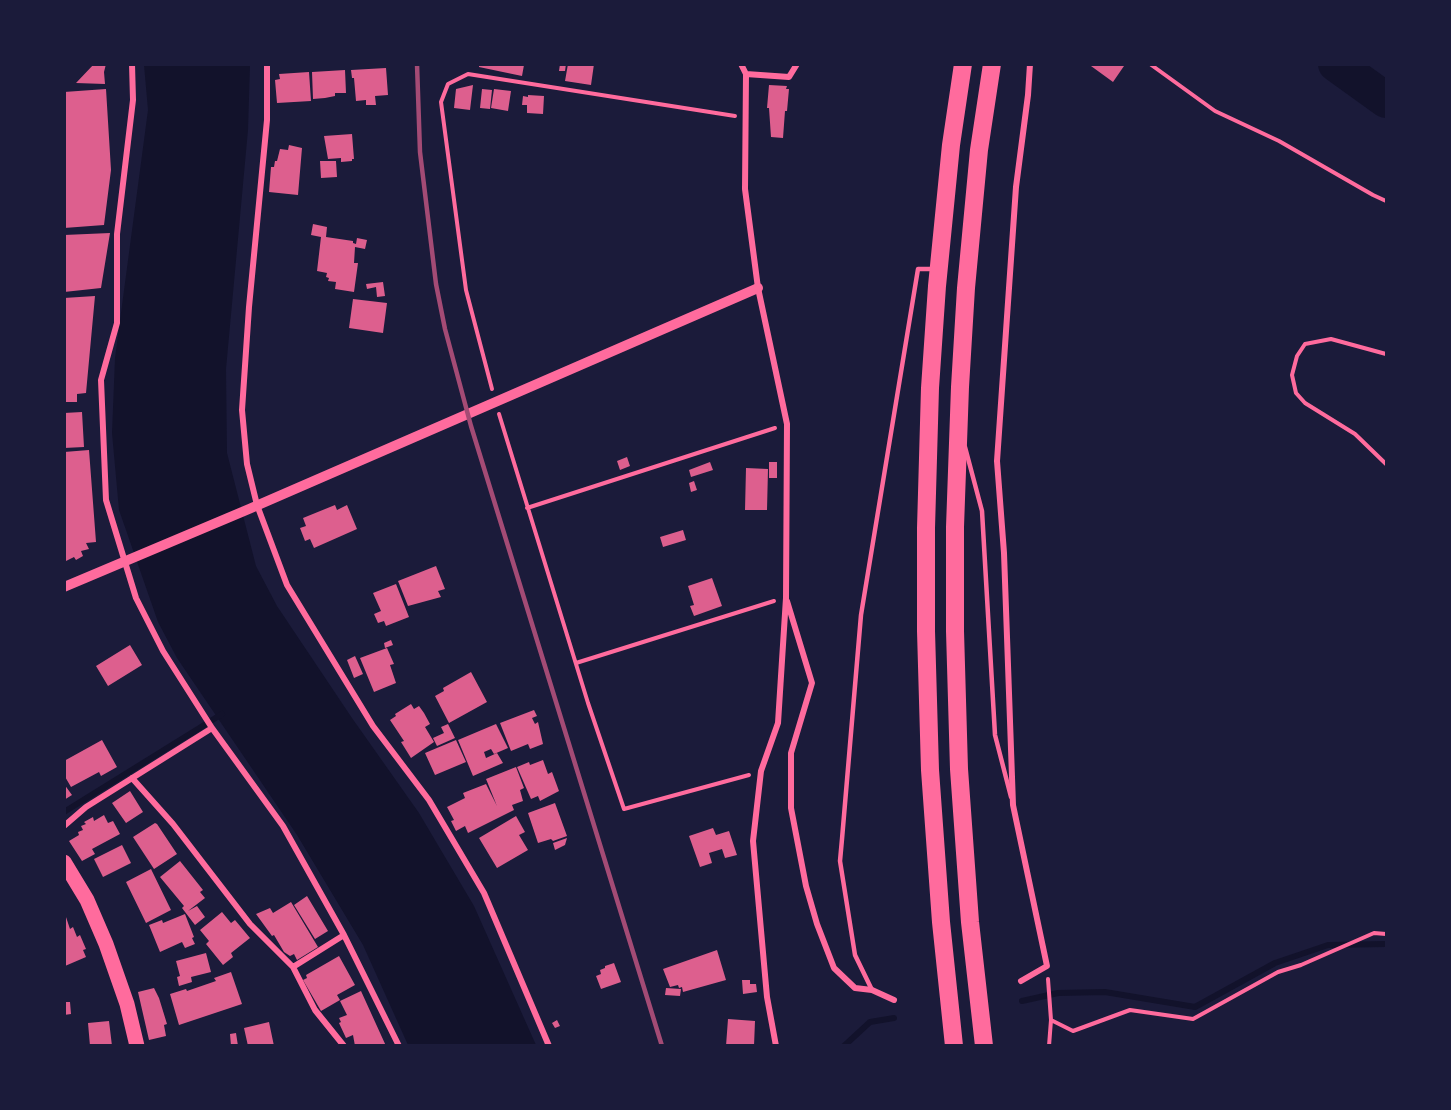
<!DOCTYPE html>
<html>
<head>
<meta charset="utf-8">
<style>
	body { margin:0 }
	#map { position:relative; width:1451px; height:1110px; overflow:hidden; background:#1b1b3a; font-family:"PT Sans",sans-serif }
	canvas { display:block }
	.frame { position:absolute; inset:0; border:66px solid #1b1b3a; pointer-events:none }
</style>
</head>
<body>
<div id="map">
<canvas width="1451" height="1110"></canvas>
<div class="frame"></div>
</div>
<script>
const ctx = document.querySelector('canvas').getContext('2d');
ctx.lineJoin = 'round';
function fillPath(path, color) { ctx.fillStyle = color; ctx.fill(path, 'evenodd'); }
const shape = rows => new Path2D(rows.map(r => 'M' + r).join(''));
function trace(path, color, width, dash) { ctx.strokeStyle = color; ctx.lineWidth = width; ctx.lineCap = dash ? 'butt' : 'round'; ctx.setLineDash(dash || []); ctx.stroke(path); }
const water = shape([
	[144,65,250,65,248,130,226,369,227,453,256,566,277,606,352,718,419,813,474,906,536,1045,408,1045,363,945,297,835,177,658,158,622,119,510,112,433,115,358,148,110]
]);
const stream = shape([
	[64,812,222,714],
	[1022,1001,1058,993,1105,992,1195,1007,1275,963,1328,945,1386,944],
	[844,1046,870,1022,894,1018]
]);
const river = shape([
	[1336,64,1386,100]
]);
const building = shape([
	[94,64,106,64,104,72,105,84,76,83],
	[479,64,519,64,524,65,522,76,479,67],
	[560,64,566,64,565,71,559,71],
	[568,64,594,64,591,85,565,81],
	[1092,64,1122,64,1124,66,1113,82,1091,66],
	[386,68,388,95,375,96,376,105,366,105,366,100,356,101,354,78,352,78,351,70],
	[345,70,346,93,335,93,335,96,325,98,313,99,312,72],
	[309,72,311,101,277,103,275,80,280,79,279,74],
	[473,85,470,110,454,108,456,89],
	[769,85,787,86,786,89,789,89,787,111,785,111,783,138,771,137,769,108,767,108],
	[106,89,111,170,104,225,64,228,64,92],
	[482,89,492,90,490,109,480,108],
	[494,89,511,91,508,111,491,108],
	[528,95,544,96,543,114,527,113,527,105,522,105,523,96,528,97],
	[352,134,354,159,352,159,352,161,341,162,341,158,328,159,324,136],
	[289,145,302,148,298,195,269,192,271,167,274,167,275,161,277,161,280,149,288,150],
	[320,161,336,161,337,177,321,178],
	[313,224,327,227,326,237,353,241,353,243,356,244,357,238,367,240,365,249,355,247,354,263,358,263,354,292,335,289,336,282,328,281,329,278,326,277,327,273,317,271,321,237,311,235],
	[110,233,101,288,64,292,64,235],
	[383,282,385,296,377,297,376,287,367,289,366,284],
	[95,296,86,393,77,394,77,402,64,402,64,298],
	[353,299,387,303,383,333,349,328],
	[82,412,84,447,64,448,64,413],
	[89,450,96,542,86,543,89,549,81,551,83,556,76,560,74,557,64,562,64,452],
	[627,457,630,466,620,470,617,461],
	[710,462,713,470,691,477,689,470],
	[769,462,777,462,777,478,769,478],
	[746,468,768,469,767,510,745,510],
	[694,481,697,490,691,492,689,483],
	[335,505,337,510,347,505,357,529,314,548,310,539,305,541,300,528,306,526,303,518],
	[683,530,686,540,663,547,660,537],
	[436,566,445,589,438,591,441,597,408,606,398,581],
	[712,578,722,606,694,616,690,606,694,605,688,586],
	[396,584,409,617,386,626,384,621,378,623,374,614,381,611,373,593],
	[391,640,393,645,385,648,384,643],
	[130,645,142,665,108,686,96,666],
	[387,648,394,664,390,665,396,683,374,692,360,658],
	[355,656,363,674,354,678,347,660],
	[471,672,487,702,449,723,435,696,444,691,443,688],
	[411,704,414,709,419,706,424,713,430,724,425,727,434,742,411,758,401,742,404,741,390,720,396,716,395,714],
	[534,710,537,716,532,718,535,724,538,722,543,744,530,749,528,744,511,751,500,723],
	[448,724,455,738,437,746,433,738,444,733,441,727],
	[496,724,508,748,494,754,491,749,484,752,486,758,497,753,503,763,473,776,458,740],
	[102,740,117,767,101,776,99,772,71,787,64,775,64,761],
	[456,740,466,762,435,775,425,753],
	[543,760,548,774,552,772,559,791,540,801,538,796,531,799,517,767,529,762,530,765],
	[516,767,524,788,520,790,523,801,512,805,514,810,468,833,465,826,456,831,451,821,454,820,447,807,465,798,463,793,486,784,497,806,486,779],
	[64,784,72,795,64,800],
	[130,791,143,812,126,823,112,803],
	[555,803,567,836,553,841,551,839,538,843,528,813],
	[104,815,108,823,113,821,120,834,92,849,95,854,82,861,69,841,79,835,78,832,83,830,81,826,86,824,84,822,93,817,94,821],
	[516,816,525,832,519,835,528,850,497,868,479,838],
	[155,823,157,824,177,854,154,869,133,837],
	[713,828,716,835,729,831,737,855,725,858,722,849,709,853,712,863,700,867,689,836],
	[567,838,565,845,555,850,553,843],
	[122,845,131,863,103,877,94,859],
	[180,861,203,890,200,892,205,898,188,911,197,906,205,917,195,925,182,908,184,906,160,877],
	[151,869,171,910,146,923,126,882],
	[307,896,328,931,315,939,294,905],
	[291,902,318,947,297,960,294,954,290,956,284,952,274,935,272,936,256,914,270,908,273,913],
	[222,912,231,923,235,920,250,938,231,953,233,957,223,965,206,944,209,941,200,930],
	[65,914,70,929,73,927,77,937,80,935,86,949,83,950,86,957,65,966],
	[185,914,194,937,192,938,195,944,185,948,182,942,160,952,149,925,162,920,163,923],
	[717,950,726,980,683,992,682,987,679,988,678,985,670,987,663,969],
	[206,953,211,972,191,977,192,982,179,986,177,977,180,976,176,961],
	[339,956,355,985,337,995,340,1000,321,1011,303,980,307,978,306,975],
	[614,963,621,982,601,989,596,976,601,974,600,970,605,968,605,966],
	[231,972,242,1004,179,1025,170,994,186,989,187,991,216,981,214,978],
	[742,980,750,980,750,984,756,984,757,992,743,994],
	[154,988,159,998,167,1024,164,1025,166,1036,149,1040,138,992],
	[666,988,681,989,680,996,665,995],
	[361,991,386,1046,355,1046,353,1035,346,1038,339,1023,341,1022,339,1018,347,1015,340,1001],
	[64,1002,70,1002,71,1014,64,1015],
	[728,1019,755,1021,754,1046,726,1046],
	[557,1020,560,1026,555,1028,552,1023],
	[109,1021,112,1046,90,1046,88,1023],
	[269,1022,274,1046,248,1046,244,1028],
	[236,1033,238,1046,231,1046,230,1034]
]);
const path = shape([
	[1150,64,1215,111,1279,141,1373,195,1386,201],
	[1386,354,1331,339,1305,344,1297,356,1292,375,1296,393,1305,403,1355,434,1386,464],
	[492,389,466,290,441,102,448,84,468,74,735,116],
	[499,414,588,703,624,809,749,775],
	[527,508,775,428],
	[576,663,774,601],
	[1048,979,1051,1020,1049,1046],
	[1051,1020,1073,1031,1130,1010,1193,1019,1278,972,1301,965,1374,933,1386,934]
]);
const service = shape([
	[965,447,982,511,995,735,1011,797],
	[872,990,855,955,840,861,842,839,861,615,918,269,934,269]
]);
const minor = shape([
	[267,64,267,120,249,307,242,410,247,464,257,505,287,585,373,726,429,800,484,893,549,1046],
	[741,64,746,74,745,189,758,288,787,424,786,598,778,723,761,771,753,841,767,997,776,1046],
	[746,74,789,77,797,64],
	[787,601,812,683,791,753,791,808,806,886,817,924,834,968,855,988,872,990,894,1000],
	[212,728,283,826,344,935,399,1046],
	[132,778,173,824,250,924,293,967,344,935],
	[64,826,86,807,212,728,163,651,136,598,106,500,101,380,117,323,117,234,133,100,132,64],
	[293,967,315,1010,344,1046],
	[1021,981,1047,966,1013,805,1004,553,997,461,1016,187,1028,95,1030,64]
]);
const tertiary = shape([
	[64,587,249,509,758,288]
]);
const primary = shape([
	[64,862,87,900,106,944,127,1004,137,1046]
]);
const motorway = shape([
	[954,1046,941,922,930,770,926,631,926,528,930,388,937,286,951,145,963,64],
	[984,1046,970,922,959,769,955,631,955,527,960,387,966,288,979,150,992,64]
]);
const rail = shape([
	[417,64,420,152,436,284,445,329,471,426,662,1046]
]);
fillPath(water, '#12122b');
trace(stream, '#12122b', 6);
trace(river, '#12122b', 36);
fillPath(building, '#dd5f8e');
trace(path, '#ff6b9d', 4);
trace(service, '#ff6b9d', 4.5);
trace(minor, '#ff6b9d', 6);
trace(tertiary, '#ff6b9d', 10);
trace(primary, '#ff6b9d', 15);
trace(motorway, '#ff6b9d', 18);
trace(rail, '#a44b75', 4.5);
</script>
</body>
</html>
